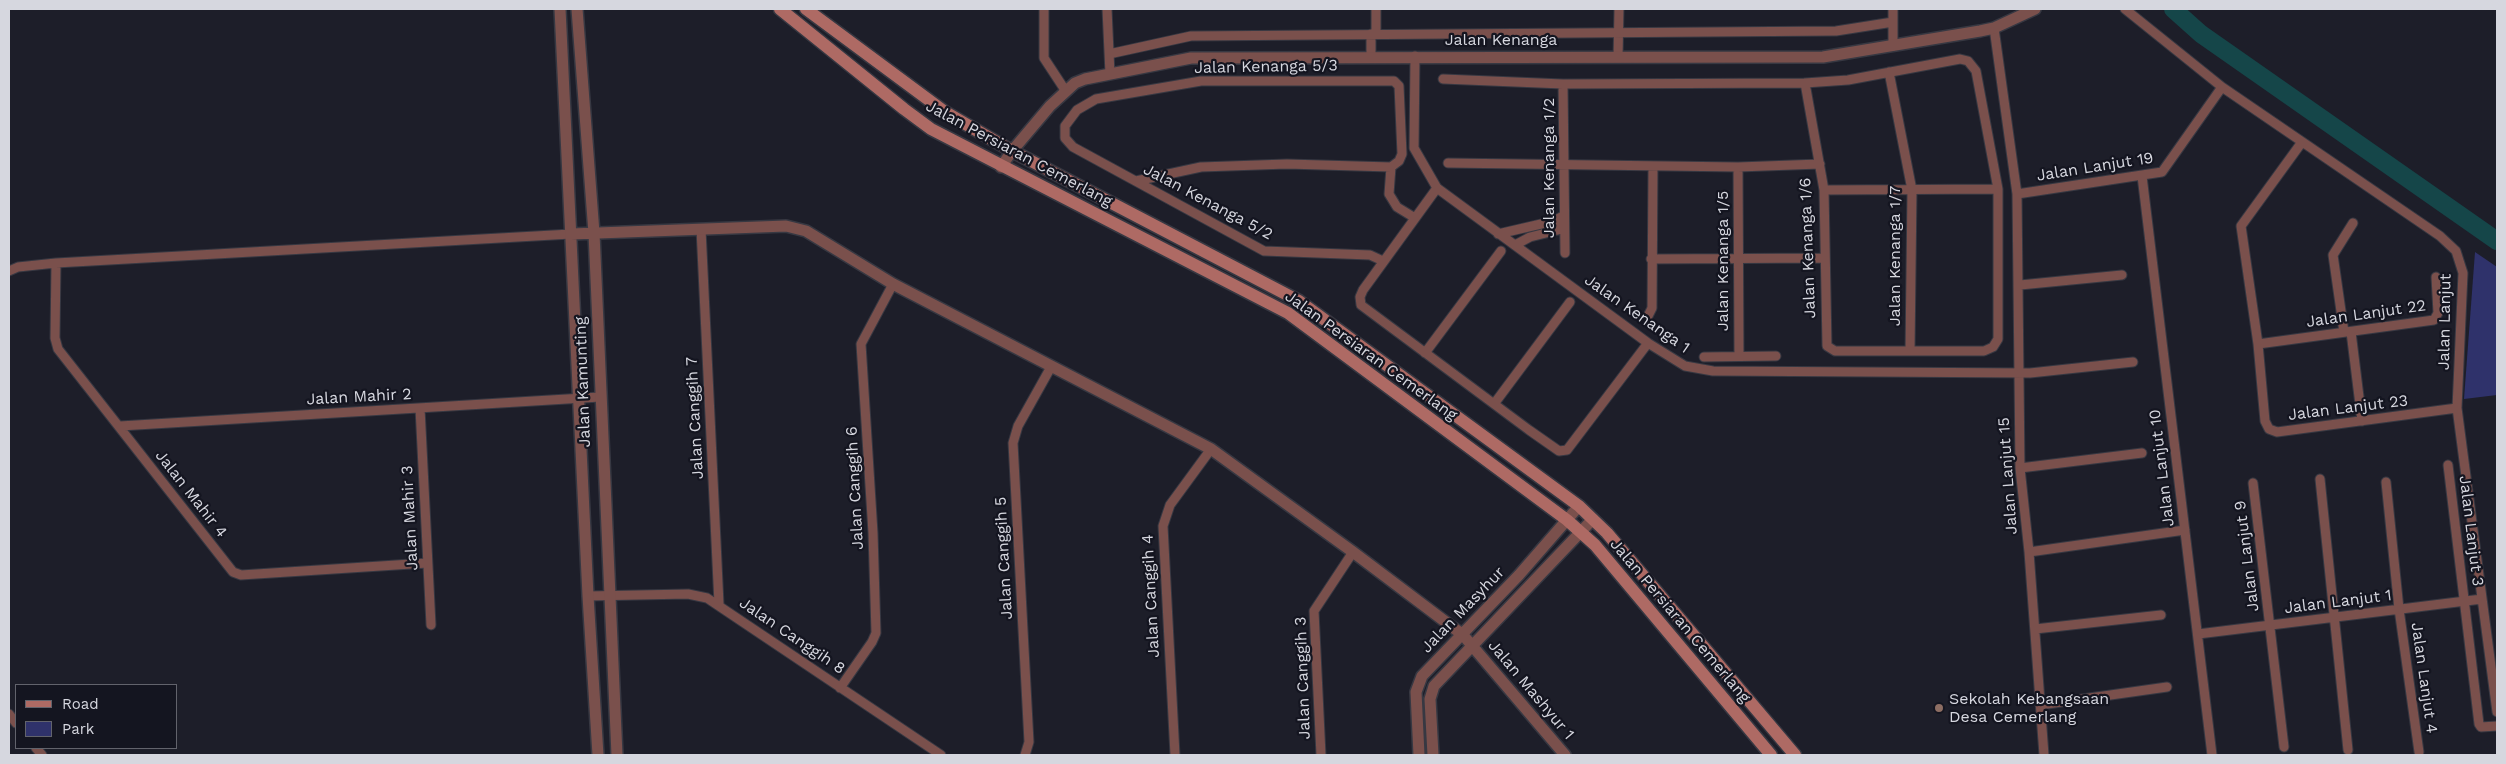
<!DOCTYPE html>
<html>
<head>
<meta charset="utf-8">
<style>
	body { margin:0 }
	#map { position:relative; width:2506px; height:764px; overflow:hidden; background:#1d1e29; font-family:"Work Sans",sans-serif }
	canvas { display:block }
	.frame { position:absolute; inset:0; border:10px solid #d6d7df; pointer-events:none }
	.legend { position:absolute; left:15px; top:684px; width:162px; height:65px; box-sizing:border-box; background:#141520; border:1px solid #62636c; margin:0; padding:6px 9px; list-style:none; font-size:15px; color:#d6d7df }
	.legend li { display:flex; align-items:center; gap:10px; height:25px }
	.legend b { width:25px; border:1px solid #62636c }
</style>
</head>
<body>
<div id="map">
<canvas width="2506" height="764"></canvas>
<div class="frame"></div>
<ul class="legend">
<li><b style="height:6px;background:#ae6a64"></b>Road</li>
<li><b style="height:14px;background:#2f326b"></b>Park</li>
</ul>
</div>
<script>
const ctx = document.querySelector('canvas').getContext('2d');
ctx.lineJoin = 'round';
function fillPath(path, color) { ctx.fillStyle = color; ctx.fill(path, 'evenodd'); }
const shape = rows => new Path2D(rows.map(r => 'M' + r).join(''));
function trace(path, color, width, dash) { ctx.strokeStyle = color; ctx.lineWidth = width; ctx.lineCap = dash ? 'butt' : 'round'; ctx.setLineDash(dash || []); ctx.stroke(path); }
function write(font, color, halo, rows, align = 'center') {
  ctx.font = font + ' "Work Sans",sans-serif'; ctx.lineWidth = 4.5; ctx.setLineDash([]); ctx.textBaseline = 'middle'; ctx.strokeStyle = halo; ctx.fillStyle = color; for (const [text, x, y, turn = 0] of rows) {
    ctx.save(); ctx.translate(x, y); ctx.rotate((+turn || 0) * Math.PI / 180); ctx.textAlign = isNaN(turn) ? turn : align; if (halo) ctx.strokeText(text, 0, 0); ctx.fillText(text, 0, 0); ctx.restore();
  }
}
const green = shape([
	[2475,252,2497,267,2497,395,2464,399]
]);
const river = shape([
	[2173,9,2201,34,2497,241]
]);
const minor = shape([
	[1044,9,1044,58,1065,90],
	[1107,9,1110,74],
	[1376,9,1376,34],
	[2125,9,2222,87,2440,236,2456,251,2463,273,2457,408,2497,712],
	[1994,28,2017,194,2020,468,2029,552,2044,755],
	[1371,34,1371,56],
	[1893,46,1893,9],
	[1109,54,1191,36,1836,31,1893,22],
	[1415,56,1414,148,1437,188,1648,343,1685,366,1713,371,2030,373,2133,362],
	[1618,57,1619,9],
	[1889,72,1912,190,1910,351],
	[1443,79,1563,84,1805,83,1848,80,1960,59,1968,61,1976,71,1998,189,1998,339,1993,347,1984,351,1835,351,1827,346,1824,190,1805,83],
	[1563,84,1565,253],
	[2302,142,2241,226,2258,344,2265,421,2269,429,2277,432,2457,408],
	[1448,163,1738,167,1820,164],
	[1738,167,1739,356],
	[2142,176,2212,755],
	[1136,181,1201,167,1287,164,1391,167],
	[1437,188,1363,290,1360,297,1361,305,1529,430,1559,451,1567,450,1648,343],
	[1824,190,1998,189],
	[2017,194,2162,172,2222,87],
	[701,229,719,604],
	[1498,234,1554,221,1563,216],
	[1515,245,1530,237,1558,230,1563,225],
	[1651,259,1823,258],
	[1383,261,1370,255,1264,251,1073,147,1065,138,1065,126,1077,110,1096,99,1201,81,1394,81,1399,86,1402,154,1399,161,1391,167,1389,194,1397,207,1415,218],
	[56,263,55,338,58,349,233,572,241,575,427,563],
	[9,271,18,267,56,263,571,234],
	[2020,285,2122,275],
	[1647,318,1652,308,1653,167],
	[2344,332,2333,255,2353,223],
	[2351,332,2362,421],
	[2258,344,2434,320,2438,313,2436,277],
	[1425,353,1501,251],
	[1704,357,1776,356],
	[1494,404,1570,302],
	[420,408,431,625],
	[120,426,600,397],
	[2448,465,2479,724,2481,727,2497,726],
	[2020,468,2142,453],
	[2320,479,2348,750],
	[2386,482,2399,609,2419,752],
	[2253,483,2284,747],
	[2029,552,2185,530],
	[588,596,688,594,707,598,941,755],
	[2035,629,2161,615],
	[2198,634,2482,599],
	[840,688,872,642,876,633,873,533,861,344,893,284],
	[2040,705,2167,687],
	[9,714,16,723],
	[36,748,42,755],
	[1025,755,1029,742,1013,443,1018,426,1051,367],
	[1175,755,1163,526,1170,505,1211,449],
	[1321,755,1314,611,1353,552]
]);
const tertiary = shape([
	[560,9,588,596,598,755],
	[577,9,594,233,617,755],
	[1001,167,1012,151,1050,106,1075,83,1085,79,1191,58,1823,57,1980,31,1994,28,2035,9],
	[571,234,786,226,806,231,893,284,1211,449,1353,552,1463,635,1565,755],
	[1419,755,1416,692,1422,676,1519,575,1579,506],
	[1433,755,1430,699,1434,686,1593,519]
]);
const secondary = shape([
	[780,9,904,109,931,129,1288,313,1567,520,1595,545,1771,755],
	[806,9,945,112,1012,151,1299,301,1579,506,1607,533,1795,755]
]);
const markers = [
	[1939,708,5,"#8d6e63"]
];
const streetNames = [
	["Jalan Kenanga",1501,40],
	["Jalan Kenanga 5/3",1266,67,-1],
	["Jalan Persiaran Cemerlang",1019,154,28],
	["Jalan Lanjut 19",2095,167,-9],
	["Jalan Kenanga 1/2",1549,168,-90],
	["Jalan Kenanga 5/2",1208,202,28],
	["Jalan Kenanga 1/6",1808,248,-92],
	["Jalan Kenanga 1/7",1895,256,-90],
	["Jalan Kenanga 1/5",1723,261,-90],
	["Jalan Kenanga 1",1637,314,35],
	["Jalan Lanjut 22",2366,314,-8],
	["Jalan Lanjut",2445,322,-89],
	["Jalan Persiaran Cemerlang",1371,356,36],
	["Jalan Kamunting",583,382,-92],
	["Jalan Mahir 2",359,397,-3],
	["Jalan Lanjut 23",2348,408,-7],
	["Jalan Canggih 7",695,418,-93],
	["Jalan Lanjut 10",2162,468,-97],
	["Jalan Lanjut 15",2008,476,-94],
	["Jalan Canggih 6",855,488,-93],
	["Jalan Mahir 4",191,494,52],
	["Jalan Mahir 3",410,518,-93],
	["Jalan Lanjut 3",2471,531,83],
	["Jalan Lanjut 9",2247,556,-97],
	["Jalan Canggih 5",1004,558,-93],
	["Jalan Canggih 4",1151,596,-93],
	["Jalan Lanjut 1",2338,602,-7],
	["Jalan Masyhur",1463,610,-46],
	["Jalan Persiaran Cemerlang",1680,621,50],
	["Jalan Canggih 8",792,636,34],
	["Jalan Canggih 3",1303,678,-92],
	["Jalan Lanjut 4",2424,678,82],
	["Jalan Mashyur 1",1531,690,50]
];
const poiNames = [
	["Sekolah Kebangsaan",1949,699],
	["Desa Cemerlang",1949,717]
];
fillPath(green, '#2f326b');
trace(river, '#154649', 18);
trace(minor, '#373842', 11);
trace(tertiary, '#373842', 14);
trace(secondary, '#373842', 15);
trace(minor, '#7a504c', 9);
trace(tertiary, '#7a504c', 11);
trace(secondary, '#ae6a64', 12);
for (const [x, y, r, color] of markers) { const dot = new Path2D(); dot.arc(x, y, r, 0, 2 * Math.PI); ctx.fillStyle = color; ctx.fill(dot); trace(dot, '#141520', 2); }
write('16px', '#d6d7df', '#141520', streetNames);
write('16px', '#d6d7df', '#141520', poiNames, 'left');
</script>
</body>
</html>
